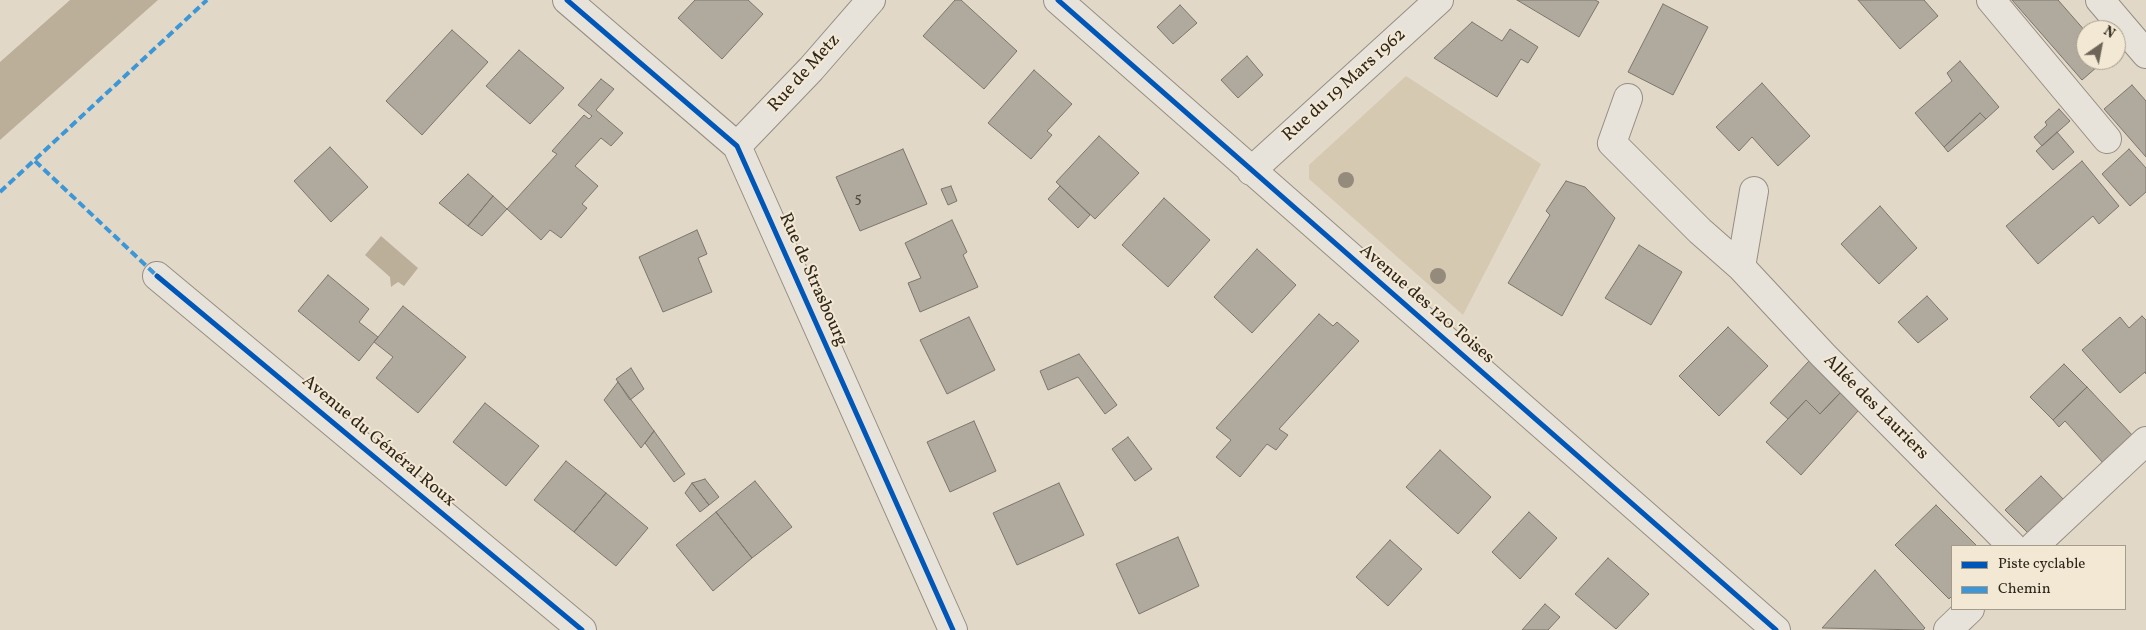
<!DOCTYPE html>
<html>
<head>
<meta charset="utf-8">
<style>
	body { margin:0 }
	#map { position:relative; width:2146px; height:630px; overflow:hidden; background:#e2d8c7; font-family:Vollkorn,serif }
	canvas { display:block }
	.legend { position:absolute; left:1951px; top:545px; width:175px; height:65px; box-sizing:border-box; background:#f3e8d3; border:1px solid #a59b8a; margin:0; padding:6px 9px; list-style:none; font-size:15px; color:#2f271d }
	.legend li { display:flex; align-items:center; gap:10px; height:25px }
	.legend b { width:25px; border:1px solid #a59b8a }
	.north { position:absolute; left:2076px; top:20px; width:50px; height:50px; box-sizing:border-box; background:#f3e8d3; border:1px solid #a59b8a; border-radius:50%; rotate:33deg; font-size:14px; font-weight:700; line-height:20px; text-align:center; color:#2f271d }
	.north::after { content:''; display:block; margin:auto; width:18px; height:22px; background:#6e6558; clip-path:polygon(50% 0,100% 100%,50% 72%,0 100%) }
</style>
</head>
<body>
<div id="map">
<canvas width="2146" height="630"></canvas>
<ul class="legend">
<li><b style="height:6px;background:#0057b8"></b>Piste cyclable</li>
<li><b style="height:6px;background:#3d96d5"></b>Chemin</li>
</ul>
<div class="north">N</div>
</div>
<script>
const ctx = document.querySelector('canvas').getContext('2d');
ctx.lineJoin = 'round';
function fillPath(path, color) { ctx.fillStyle = color; ctx.fill(path, 'evenodd'); }
const shape = rows => new Path2D(rows.map(r => 'M' + r).join(''));
function trace(path, color, width, dash) { ctx.strokeStyle = color; ctx.lineWidth = width; ctx.lineCap = dash ? 'butt' : 'round'; ctx.setLineDash(dash || []); ctx.stroke(path); }
function write(font, color, halo, rows, align = 'center') {
  ctx.font = font + ' Vollkorn,serif'; ctx.lineWidth = 4; ctx.setLineDash([]); ctx.textBaseline = 'middle'; ctx.strokeStyle = halo; ctx.fillStyle = color; for (const [text, x, y, turn = 0] of rows) {
    ctx.save(); ctx.translate(x, y); ctx.rotate((+turn || 0) * Math.PI / 180); ctx.textAlign = isNaN(turn) ? turn : align; if (halo) ctx.strokeText(text, 0, 0); ctx.fillText(text, 0, 0); ctx.restore();
  }
}
const green = shape([
	[1406,76,1541,164,1463,315,1309,179,1309,165]
]);
const water = shape([
	[70,0,158,0,0,140,0,62],
	[381,236,418,268,404,286,398,282,391,287,390,277,365,255]
]);
const building = shape([
	[695,0,748,0,763,14,722,59,678,18,695,0],
	[955,0,961,0,1017,51,984,89,923,36,955,0],
	[1517,0,1595,0,1599,2,1579,37,1517,0],
	[1858,0,1924,0,1938,16,1900,49,1858,0],
	[2012,0,2058,0,2086,32,2086,60,2105,60,2082,80,2012,0],
	[1663,4,1708,27,1673,95,1628,72,1663,4],
	[1180,5,1197,23,1173,44,1157,27,1180,5],
	[1472,22,1502,41,1510,29,1538,47,1528,63,1521,59,1497,97,1434,58,1472,22],
	[452,30,488,62,422,135,386,101,452,30],
	[519,50,564,88,530,124,486,86,519,50],
	[1247,56,1263,75,1238,98,1221,80,1247,56],
	[1960,61,1999,107,1986,119,1980,113,1944,147,1915,113,1952,81,1947,73,1960,61],
	[1034,70,1072,104,1047,131,1052,135,1031,159,988,123,1034,70],
	[601,79,614,89,596,110,623,133,611,146,601,138,575,166,598,186,582,204,587,208,561,238,550,230,541,240,507,209,557,154,552,151,584,115,589,119,592,116,578,105,601,79],
	[1762,83,1810,136,1778,166,1752,137,1739,151,1716,127,1762,83],
	[2132,85,2146,101,2146,157,2104,109,2132,85],
	[2059,109,2070,121,2042,146,2034,137,2047,125,2045,122,2059,109],
	[1980,113,1986,119,1948,152,1944,147,1980,113],
	[2057,132,2074,152,2053,170,2036,151,2057,132],
	[1099,136,1139,173,1095,219,1056,182,1099,136],
	[330,147,368,187,331,222,294,181,330,147],
	[903,149,927,204,860,231,836,177,903,149],
	[2129,149,2146,168,2146,192,2130,206,2102,174,2129,149],
	[2082,161,2119,206,2099,224,2093,216,2038,264,2006,226,2082,161],
	[468,174,493,196,468,226,439,203,468,174],
	[1566,181,1585,187,1615,218,1562,316,1508,283,1550,215,1546,211,1566,181],
	[951,186,957,201,948,205,941,189,951,186],
	[1060,186,1090,215,1078,228,1048,199,1060,186],
	[493,196,507,209,482,236,468,226,493,196],
	[1164,198,1210,240,1168,287,1122,245,1164,198],
	[1880,206,1917,248,1879,284,1841,244,1880,206],
	[952,220,967,252,963,255,978,287,920,312,908,283,921,278,905,243,952,220],
	[697,230,707,254,698,258,712,292,663,312,639,257,697,230],
	[1639,245,1682,272,1651,325,1605,298,1639,245],
	[1257,249,1296,285,1252,333,1214,297,1257,249],
	[328,275,369,309,359,322,378,337,359,361,298,311,328,275],
	[1927,296,1948,319,1918,343,1898,322,1927,296],
	[403,306,466,357,418,413,376,378,393,357,374,342,403,306],
	[1319,314,1333,326,1337,322,1359,341,1279,429,1288,435,1276,450,1267,444,1240,477,1216,457,1231,440,1216,428,1319,314],
	[2142,316,2146,320,2146,374,2145,372,2120,393,2082,350,2120,317,2129,328,2142,316],
	[969,317,995,370,947,394,920,340,969,317],
	[1728,327,1768,366,1719,416,1679,376,1728,327],
	[1079,354,1117,405,1105,414,1078,377,1048,390,1040,371,1079,354],
	[1809,361,1840,393,1820,414,1806,400,1788,419,1770,403,1809,361],
	[2064,364,2087,387,2053,420,2030,397,2064,364],
	[631,368,644,389,630,400,616,379,631,368],
	[618,382,654,431,641,448,604,400,618,382],
	[2087,387,2134,437,2104,464,2065,421,2059,427,2053,420,2087,387],
	[1840,393,1858,411,1801,475,1766,442,1806,400,1820,414,1840,393],
	[485,403,539,446,506,486,453,442,485,403],
	[974,421,996,471,950,492,927,442,974,421],
	[654,431,685,474,674,482,645,443,654,431],
	[1128,437,1152,469,1135,481,1112,449,1128,437],
	[1440,450,1491,497,1458,534,1406,487,1440,450],
	[566,461,606,493,574,532,534,500,566,461],
	[2041,476,2065,501,2029,534,2005,510,2041,476],
	[705,479,719,497,709,505,692,483,705,479],
	[755,481,792,527,752,558,716,512,755,481],
	[692,483,709,505,700,512,685,493,692,483],
	[1059,483,1084,535,1017,565,993,513,1059,483],
	[606,493,648,528,616,566,574,532,606,493],
	[1936,505,1977,546,1952,546,1952,596,1949,599,1895,545,1936,505],
	[716,512,752,558,713,591,676,545,716,512],
	[1529,512,1557,538,1520,579,1492,552,1529,512],
	[1178,537,1199,586,1139,614,1116,564,1178,537],
	[1390,540,1422,569,1388,606,1356,577,1390,540],
	[1608,558,1649,594,1616,629,1575,594,1608,558],
	[1875,570,1925,628,1923,630,1822,628,1875,570],
	[1545,604,1560,617,1548,630,1522,630,1545,604]
]);
const minor = shape([
	[567,0,737,146,953,630],
	[1058,0,1776,630],
	[1991,0,2107,139],
	[2100,0,2146,54],
	[1628,98,1612,143,1700,231,1741,267],
	[737,146,811,69,871,0],
	[1251,171,1439,0],
	[1754,191,1741,267,1823,355,2012,546],
	[157,276,582,630],
	[2034,546,2146,441],
	[1948,630,1970,609]
]);
const quiet = shape([
	[35,161,157,276],
	[0,192,207,0]
]);
const cycleway = shape([
	[567,0,737,146,953,630],
	[1058,0,1776,630],
	[157,276,582,630]
]);
const trees = [
	[1346,180],
	[1438,276]
];
const numberNames = [
	["5",858,199]
];
const streetNames = [
	["Rue de Metz",805,74,-48],
	["Rue du 19 Mars 1962",1345,86,-42],
	["Rue de Strasbourg",812,280,66],
	["Avenue des 120 Toises",1426,305,41],
	["Allée des Lauriers",1875,408,45],
	["Avenue du Général Roux",378,442,40]
];
fillPath(green, '#d6c9b2');
fillPath(water, '#bcaf9a');
fillPath(building, '#b0a99d');
trace(building, '#7c766d', 1);
trace(minor, '#958e84', 30);
trace(minor, '#e8e3da', 28);
trace(quiet, '#3d96d5', 4, [8, 4]);
trace(cycleway, '#0057b8', 5);
ctx.fillStyle = '#958b7c';
for (const [x, y] of trees) { ctx.beginPath(); ctx.arc(x, y, 8, 0, 2 * Math.PI); ctx.fill(); }
write('15px', '#4f483d', null, numberNames);
write('18px', '#2f271d', '#f3e8d3', streetNames);
</script>
</body>
</html>
